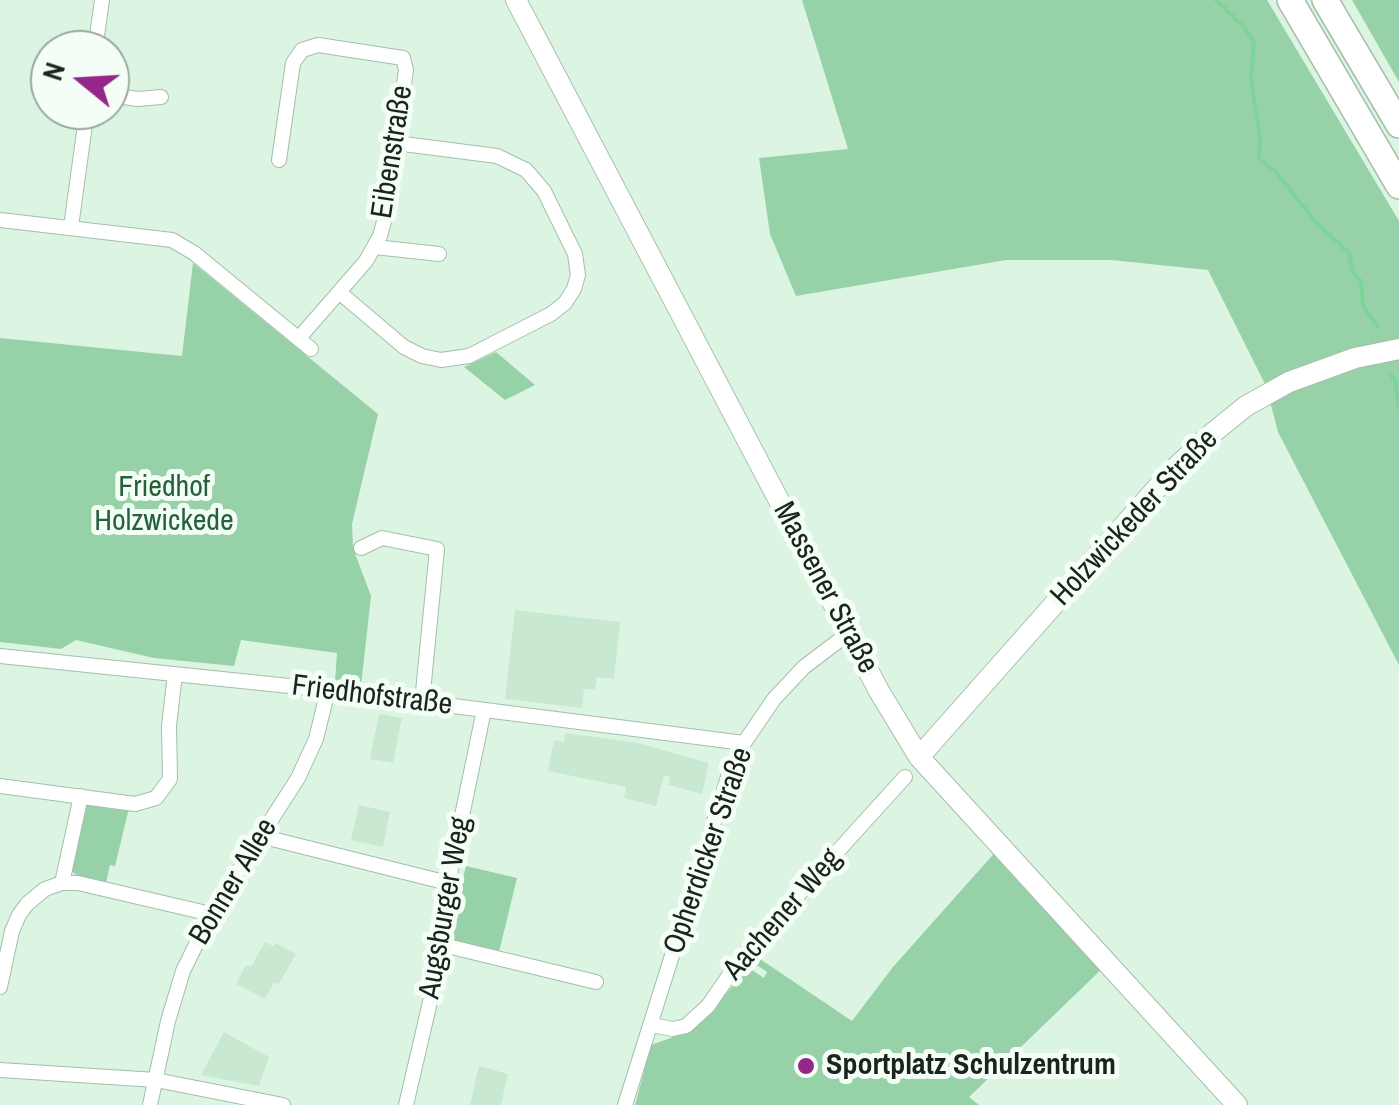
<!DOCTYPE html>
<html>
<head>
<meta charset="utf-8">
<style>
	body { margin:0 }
	#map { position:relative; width:1399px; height:1105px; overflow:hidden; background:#dcf5e2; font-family:"Archivo Narrow",sans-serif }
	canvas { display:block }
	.north { position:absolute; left:30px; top:30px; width:100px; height:100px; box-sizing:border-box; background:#f4fef6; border:2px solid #9da69f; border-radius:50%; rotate:288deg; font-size:28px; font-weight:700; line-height:40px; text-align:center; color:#1a231c }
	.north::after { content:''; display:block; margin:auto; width:35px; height:45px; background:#942789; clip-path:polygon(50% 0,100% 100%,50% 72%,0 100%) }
</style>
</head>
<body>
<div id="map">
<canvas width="1399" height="1105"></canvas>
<div class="north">N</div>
</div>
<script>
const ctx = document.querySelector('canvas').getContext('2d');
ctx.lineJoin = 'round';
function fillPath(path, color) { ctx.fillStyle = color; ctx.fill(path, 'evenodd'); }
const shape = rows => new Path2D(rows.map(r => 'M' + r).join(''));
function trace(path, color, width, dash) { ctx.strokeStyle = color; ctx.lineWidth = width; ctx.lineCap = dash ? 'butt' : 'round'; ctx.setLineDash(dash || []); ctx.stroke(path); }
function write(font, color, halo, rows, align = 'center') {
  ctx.font = font + ' "Archivo Narrow",sans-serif'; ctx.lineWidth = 10; ctx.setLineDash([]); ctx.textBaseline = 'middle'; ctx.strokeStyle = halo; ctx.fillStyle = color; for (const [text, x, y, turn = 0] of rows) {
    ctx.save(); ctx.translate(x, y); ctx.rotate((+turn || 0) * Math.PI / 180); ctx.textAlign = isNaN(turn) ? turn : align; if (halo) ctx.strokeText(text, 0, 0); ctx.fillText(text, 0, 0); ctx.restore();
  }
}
const built = shape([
	[515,610,620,622,614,679,597,677,595,689,584,689,582,708,505,699],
	[379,714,402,718,393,763,370,759],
	[566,733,638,743,709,763,702,794,668,785,670,777,664,775,656,806,624,798,626,787,548,771,554,740,564,742],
	[359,805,390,812,383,847,351,840],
	[265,942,273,946,276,943,296,954,279,984,274,982,265,999,236,984,246,965,251,967],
	[224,1032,269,1057,259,1086,201,1075],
	[479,1066,508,1074,501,1105,470,1105]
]);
const green = shape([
	[802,0,1267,0,1399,221,1399,665,1278,432,1266,386,1208,270,1111,260,1006,260,796,296,770,234,759,158,848,149],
	[1352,0,1399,0,1399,82],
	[193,263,378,414,352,524,353,548,371,596,361,686,335,682,337,653,241,640,234,666,154,658,76,640,61,649,0,642,0,338,182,356],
	[496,352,535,385,505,400,464,367],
	[87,804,129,808,115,866,110,865,106,883,79,877,70,870],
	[998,849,1107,964,969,1097,979,1105,635,1105,651,1045,693,1030,749,968,764,978,767,972,754,963,760,959,852,1021,893,967],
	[466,866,517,878,499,952,448,940]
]);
const stream = shape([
	[1216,0,1246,29,1254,43,1251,79,1260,138,1259,159,1276,172,1313,219,1349,253,1353,273,1361,281,1363,306,1378,327],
	[1390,373,1395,381,1399,408]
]);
const street = shape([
	[95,50,102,0],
	[110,95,138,99,161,97],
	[279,160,293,63,302,50,318,45,403,58,406,70,386,214,380,236,366,261,299,338],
	[0,220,172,240,194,253,311,349],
	[71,227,87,110],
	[375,247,439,254],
	[339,292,404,347,422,356,441,360,469,356,551,314,565,303,574,289,578,275,575,254,544,191,526,170,497,156,396,143],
	[361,548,382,538,437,549,422,702],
	[0,656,328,690,744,743],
	[0,786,135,804,156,798,170,779,169,726,175,674],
	[260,836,448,883],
	[62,883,81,796],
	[443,945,596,982],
	[0,987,12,931,19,915,27,904,45,889,62,883,78,883,211,914],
	[651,1025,673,1029,686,1026,708,1006,741,958,905,777],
	[0,1070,156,1080,283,1105],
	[150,1105,168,1021,183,971,211,914,298,778,316,739,328,690],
	[406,1105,454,899,448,883,484,710],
	[625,1105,730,771,744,743,774,699,804,667,849,633]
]);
const secondary = shape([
	[516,0,879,691,919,757,1237,1105],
	[919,757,1173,470,1209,436,1246,406,1289,382,1355,358,1399,349]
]);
const highway = shape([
	[1290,0,1399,186],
	[1325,0,1399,125]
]);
const markers = [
	[806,1066,10,"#942789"]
];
const streetNames = [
	["Eibenstraße",393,152,-81],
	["Holzwickeder Straße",1135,518,-47],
	["Massener Straße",825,588,62],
	["Friedhofstraße",372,696,7],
	["Opherdicker Straße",709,851,-71],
	["Bonner Allee",234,882,-59],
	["Augsburger Weg",446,908,-80],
	["Aachener Weg",783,915,-49]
];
const parkNames = [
	["Friedhof",164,488],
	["Holzwickede",164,522]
];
const poiNames = [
	["Sportplatz Schulzentrum",826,1066]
];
fillPath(built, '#c9e8d1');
fillPath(green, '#97d1a7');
trace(stream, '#7ed498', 4);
trace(street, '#a6bdab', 16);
trace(secondary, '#a6bdab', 22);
trace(highway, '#a6bdab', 28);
trace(street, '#fff', 14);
trace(secondary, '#fff', 20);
trace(highway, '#fff', 25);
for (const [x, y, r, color] of markers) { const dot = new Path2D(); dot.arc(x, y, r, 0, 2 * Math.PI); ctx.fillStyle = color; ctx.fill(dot); trace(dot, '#f4fef6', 4); }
write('30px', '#1a231c', '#f4fef6', streetNames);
write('30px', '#25623b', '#f4fef6', parkNames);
write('bold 30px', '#1a231c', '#f4fef6', poiNames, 'left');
</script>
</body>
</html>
